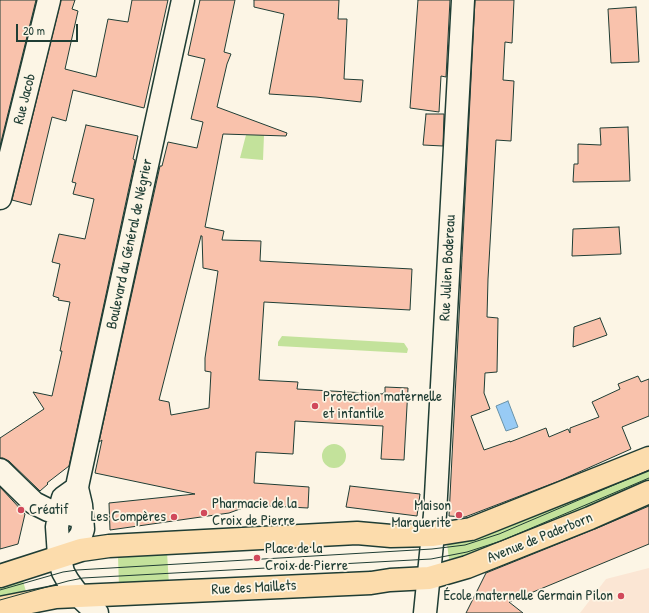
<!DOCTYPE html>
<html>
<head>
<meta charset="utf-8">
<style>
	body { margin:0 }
	#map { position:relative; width:649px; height:613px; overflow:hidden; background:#fcf5e5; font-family:"Patrick Hand",sans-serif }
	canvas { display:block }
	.scale { position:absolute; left:16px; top:24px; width:62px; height:18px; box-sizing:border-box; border:2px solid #1f3d34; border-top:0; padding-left:5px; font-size:12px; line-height:14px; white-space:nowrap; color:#1f3d34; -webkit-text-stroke:3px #fcf5e5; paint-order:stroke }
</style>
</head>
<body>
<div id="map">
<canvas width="649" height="613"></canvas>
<div class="scale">20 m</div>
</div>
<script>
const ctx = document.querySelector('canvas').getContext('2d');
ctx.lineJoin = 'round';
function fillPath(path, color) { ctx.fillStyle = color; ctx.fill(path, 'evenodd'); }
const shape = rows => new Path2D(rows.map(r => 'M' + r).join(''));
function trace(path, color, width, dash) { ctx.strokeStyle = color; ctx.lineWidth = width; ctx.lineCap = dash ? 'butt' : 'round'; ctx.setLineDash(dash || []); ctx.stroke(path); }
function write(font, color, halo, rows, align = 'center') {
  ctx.font = font + ' "Patrick Hand",sans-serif'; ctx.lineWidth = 3.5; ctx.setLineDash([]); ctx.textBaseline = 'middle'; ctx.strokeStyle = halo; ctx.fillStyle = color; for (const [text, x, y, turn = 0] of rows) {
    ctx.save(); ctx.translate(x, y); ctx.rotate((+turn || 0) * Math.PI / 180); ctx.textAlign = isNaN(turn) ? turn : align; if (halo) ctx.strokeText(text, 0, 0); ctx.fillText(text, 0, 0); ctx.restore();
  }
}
const built = shape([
	[649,568,649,613,580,613,606,579]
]);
const green = shape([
	[246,135,264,135,263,160,240,158],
	[282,336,404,343,408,349,407,353,278,346,278,342],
	'322 456a12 12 0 1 1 24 0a12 12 0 1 1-24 0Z',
	[649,466,649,482,563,519,467,556,449,559,447,544],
	[167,552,169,585,119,587,118,556,145,556],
	[23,581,27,595,0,603,0,586]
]);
const water = shape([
	[508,401,518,427,506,431,496,406,508,401]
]);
const building = shape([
	[0,0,36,0,0,146,0,0],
	[61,0,75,0,72,9,78,11,65,69,96,77,108,19,128,22,132,0,168,0,144,108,73,90,66,121,52,117,31,205,12,200,61,0],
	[200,0,235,0,224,52,231,54,227,64,217,107,287,133,286,136,223,134,205,227,224,231,222,240,261,241,260,261,412,269,410,310,264,302,259,380,298,382,297,389,383,394,383,393,385,393,385,387,408,388,404,460,381,459,383,426,295,421,293,454,256,452,254,483,309,487,308,508,251,505,229,513,110,530,109,503,195,494,95,473,102,440,99,442,160,166,162,166,168,142,197,148,203,122,191,119,205,59,188,55,200,0],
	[201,236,202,236,203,268,218,271,205,358,205,371,211,372,209,408,171,415,169,402,159,400,201,236],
	[254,0,339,0,338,19,347,19,344,79,363,80,361,102,316,97,269,94,284,14,254,7,254,0],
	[418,0,450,0,446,77,441,76,439,112,410,108,418,0],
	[475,0,514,0,512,43,505,42,503,80,514,81,511,141,496,140,488,279,487,317,498,318,497,372,485,373,484,393,490,409,471,416,484,450,510,441,510,442,546,428,549,437,568,429,570,433,570,428,599,417,592,402,620,389,618,384,638,376,641,382,649,379,649,416,622,427,631,449,559,481,465,517,449,516,475,0],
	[636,7,639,62,611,63,608,9,636,7],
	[426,114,444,114,443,146,423,145,426,114],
	[86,125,138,136,133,159,135,160,69,466,47,483,48,484,40,491,9,461,3,458,0,458,0,438,44,409,33,392,52,396,62,351,60,351,70,302,58,300,59,298,53,296,60,264,52,262,59,234,85,239,94,199,73,194,76,183,72,182,86,125],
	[628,127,630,181,573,182,574,164,578,164,578,144,601,145,600,128,628,127],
	[619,227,621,254,572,256,573,229,619,227],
	[600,318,607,335,573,347,574,327,600,318],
	[350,486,420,494,417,516,346,507,350,486],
	[0,487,25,514,18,544,0,549,0,487],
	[649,506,649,544,509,602,523,613,466,613,486,573,595,529,649,506]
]);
const minor = shape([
	[0,198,49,0],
	[0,470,34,503,48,510,66,512,73,515],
	[77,488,63,498,61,505,57,527,59,556,63,572,68,581,79,596,97,613],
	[59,556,66,545,75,543,81,535,83,529,81,505,77,488,78,482,183,0],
	[425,613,435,514,463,0]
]);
const primary = shape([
	[0,576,81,550,109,546,357,533,391,536,433,535,471,529,649,458],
	[0,608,56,597,371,583,390,580,429,578,467,567,590,518,649,492]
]);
const tram = shape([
	[0,590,63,572,77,570,432,549,465,545,499,534,649,470],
	[0,600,68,581,83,578,431,559,467,552,501,541,649,478]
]);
const markers = [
	[315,406,4,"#d1495b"],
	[21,510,4,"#d1495b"],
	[204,513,4,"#d1495b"],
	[459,515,4,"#d1495b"],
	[174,517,4,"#d1495b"],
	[257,558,4,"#d1495b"],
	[621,596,4,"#d1495b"]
];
const streetNames = [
	["Rue Jacob",25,99,-76],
	["Boulevard du Général de Négrier",130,244,-78],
	["Rue Julien Bodereau",448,268,-87],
	["Avenue de Paderborn",540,538,-22],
	["Rue des Maillets",254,588,-3]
];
const poiNames = [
	["Protection maternelle",323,397],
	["et infantile",323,414],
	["Pharmacie de la",212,504],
	["Croix de Pierre",212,521],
	["Maison",451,506,"right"],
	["Marguerite",451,523,"right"],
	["Créatif",29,510],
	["Les Compères",166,517,"right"],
	["Place de la",265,549],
	["Croix de Pierre",265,566],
	["École maternelle Germain Pilon",613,596,"right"]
];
fillPath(built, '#fbe6d4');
fillPath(green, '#c3e29b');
fillPath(water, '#98cbf5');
trace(water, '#6892a8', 1);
fillPath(building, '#f9c2ac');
trace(building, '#1f3d34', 1);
trace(minor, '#1f3d34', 25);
trace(primary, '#1f3d34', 25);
trace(minor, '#fcf5e5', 22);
trace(primary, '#fcdcac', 22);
trace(tram, '#1f3d34', 1);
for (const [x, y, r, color] of markers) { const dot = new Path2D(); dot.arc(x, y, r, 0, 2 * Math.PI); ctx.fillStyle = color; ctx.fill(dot); trace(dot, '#fcf5e5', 1.5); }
write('15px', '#1f3d34', '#fcf5e5', streetNames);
write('15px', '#1f3d34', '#fcf5e5', poiNames, 'left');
</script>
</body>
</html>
